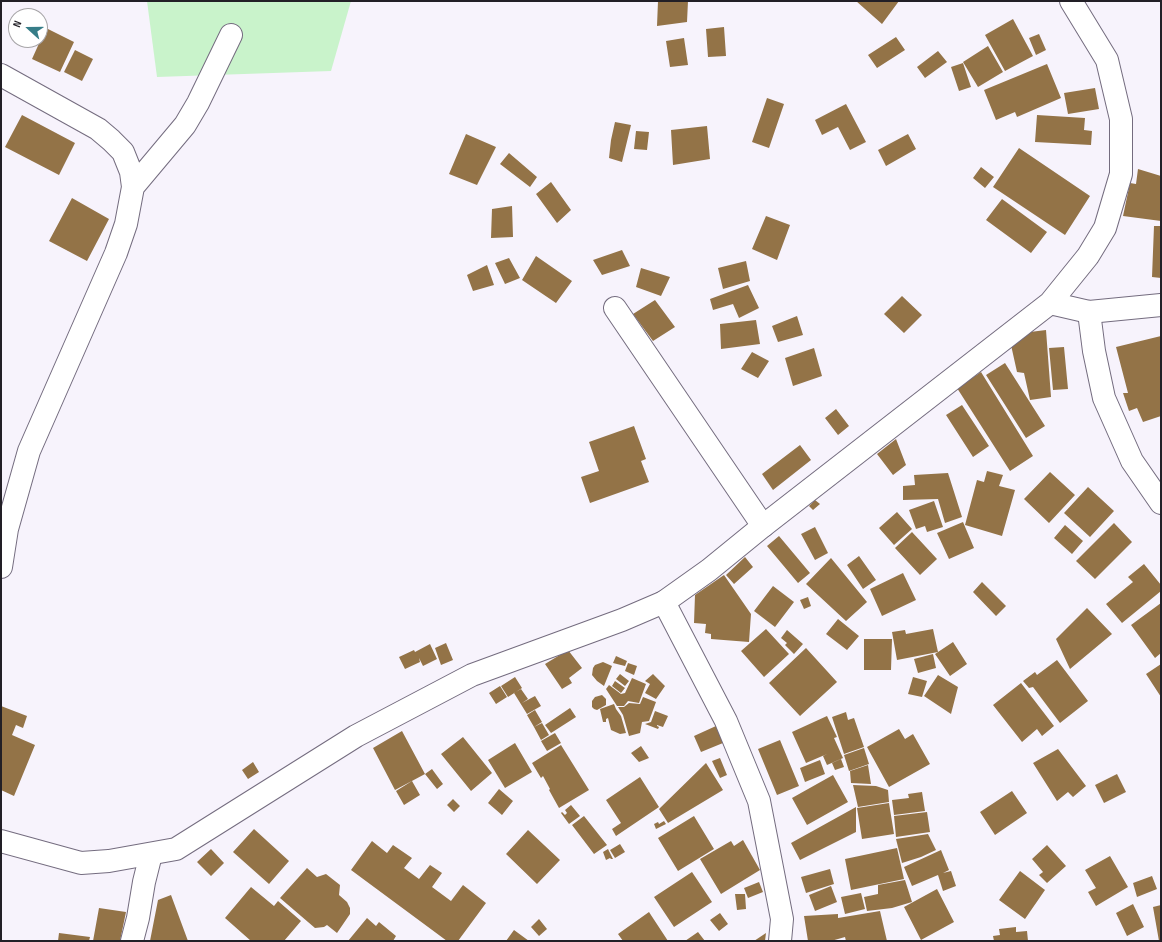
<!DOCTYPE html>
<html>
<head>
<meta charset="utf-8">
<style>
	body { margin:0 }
	#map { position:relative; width:1162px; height:942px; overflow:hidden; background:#f7f3fc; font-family:"Sofia Sans Condensed",sans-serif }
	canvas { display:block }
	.frame { position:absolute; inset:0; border:2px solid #221f26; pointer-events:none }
	.north { position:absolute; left:8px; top:8px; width:40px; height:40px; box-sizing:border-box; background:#fff; border:1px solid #a7a5a8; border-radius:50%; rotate:291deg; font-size:11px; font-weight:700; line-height:16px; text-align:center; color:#221f26 }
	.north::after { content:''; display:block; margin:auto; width:14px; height:18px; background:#367d88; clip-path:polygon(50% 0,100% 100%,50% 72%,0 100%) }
</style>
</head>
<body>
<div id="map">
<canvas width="1162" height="942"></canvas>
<div class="frame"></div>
<div class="north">N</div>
</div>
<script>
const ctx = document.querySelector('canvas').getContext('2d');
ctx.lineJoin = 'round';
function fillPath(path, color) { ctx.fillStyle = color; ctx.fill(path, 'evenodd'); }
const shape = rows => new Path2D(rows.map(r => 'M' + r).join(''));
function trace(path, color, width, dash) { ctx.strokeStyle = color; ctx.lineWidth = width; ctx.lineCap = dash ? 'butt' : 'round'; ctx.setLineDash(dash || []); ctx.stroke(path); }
const green = shape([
	[147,1,351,1,331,71,157,77]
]);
const building = shape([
	[658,1,688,1,687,22,657,26],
	[856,1,899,1,882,24],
	[1013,19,1033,56,1005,71,985,35],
	[724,27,726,56,708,57,706,29],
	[46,28,74,42,60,72,32,59],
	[1039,34,1046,50,1036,55,1029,38],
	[896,37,905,50,877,68,868,55],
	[684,38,688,65,670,67,666,41],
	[988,46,1003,72,978,87,963,62],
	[75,50,93,59,82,81,64,72],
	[938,51,947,62,925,78,917,67],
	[963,63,971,87,959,91,951,67],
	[1047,64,1061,98,1017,117,1015,112,996,120,984,90],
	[1095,88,1099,109,1068,114,1064,93],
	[767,98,784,104,769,148,752,142],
	[846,104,866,142,850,150,838,127,822,135,815,120],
	[22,115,75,143,59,175,5,147],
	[1037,115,1085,118,1084,130,1092,131,1091,145,1035,142],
	[615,122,631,125,622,162,609,158,611,140],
	[707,126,710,159,673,165,671,130],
	[636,131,649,132,647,150,634,149],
	[466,134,496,147,477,185,449,174],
	[908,134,916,149,886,166,878,150],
	[1019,148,1090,196,1065,235,993,187],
	[509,153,537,177,530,187,500,164],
	[981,167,994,177,985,188,973,178],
	[1138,169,1161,176,1161,221,1123,216,1130,183,1136,184],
	[551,182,571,210,557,223,536,194],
	[72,198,109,219,87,261,49,241],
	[1002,199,1047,232,1031,253,986,220],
	[512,206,513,237,491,238,492,209],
	[766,216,790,225,777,260,752,249],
	[1154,226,1161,226,1161,278,1152,277],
	[622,250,630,266,602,275,593,260],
	[536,256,572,281,556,303,522,280],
	[509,258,520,278,505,284,495,263],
	[746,261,750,281,723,289,718,268],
	[487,265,494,285,473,291,467,275],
	[641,268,670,277,661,296,636,287],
	[748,285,759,308,739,318,733,304,713,310,710,299],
	[902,296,922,315,904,333,884,314],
	[655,300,675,327,653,341,633,314],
	[797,316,803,335,778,342,772,326],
	[756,320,760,344,721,349,720,324],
	[1046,330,1051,397,1030,400,1024,373,1017,372,1011,345,1030,332],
	[1161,336,1161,416,1143,422,1137,408,1129,411,1123,393,1128,393,1116,347],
	[1064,347,1068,389,1053,390,1049,348],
	[814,348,822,376,793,386,785,358],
	[752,352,769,361,758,378,741,369],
	[1005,363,1045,426,1026,438,986,375],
	[981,372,1033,456,1010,471,957,388],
	[962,405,989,446,973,457,946,415],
	[836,409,849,426,838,435,825,418],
	[634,426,646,459,641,461,649,482,590,503,581,477,599,471,589,442],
	[896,439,906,465,893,475,877,454],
	[800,445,811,460,773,490,762,474],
	[987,471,1003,475,999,486,1015,490,1002,536,965,525,977,480,984,482],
	[1050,472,1075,495,1049,523,1024,499],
	[948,473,962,517,945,523,938,499,903,500,903,486,915,485,914,475],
	[1088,487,1114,511,1090,537,1064,513],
	[815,500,820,504,813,510,809,506],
	[934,501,943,527,927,532,925,526,916,529,909,510],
	[897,512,912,529,894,545,879,528],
	[963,522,974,548,949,559,937,533],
	[1114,523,1132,542,1095,579,1076,561],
	[1065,525,1083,541,1072,554,1054,538],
	[815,527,828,553,815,560,801,534],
	[912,532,937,559,920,575,895,548],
	[779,536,810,573,798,583,767,546],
	[859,556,876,580,863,589,847,565],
	[745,557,753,567,734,584,726,575],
	[831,558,867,602,846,621,806,584],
	[1144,564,1161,585,1161,591,1122,623,1106,604,1133,582,1128,577],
	[903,573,916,600,882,616,870,589],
	[724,575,751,614,749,642,711,639,711,634,705,633,706,624,694,623,695,595],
	[982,582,1006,606,996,616,973,592],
	[773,586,794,602,775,627,754,611],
	[808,597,811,606,804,609,800,600],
	[1161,603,1161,653,1155,658,1131,625],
	[1087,608,1112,634,1070,669,1056,639],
	[838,619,859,636,847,650,826,634],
	[766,629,789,654,764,677,741,651],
	[933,629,938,652,897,660,892,632,905,630,906,634],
	[787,630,803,644,794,654,785,645,787,643,781,638],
	[864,639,892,639,891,670,864,670],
	[953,642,967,664,950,676,935,654],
	[446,643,453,660,441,665,435,648],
	[430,644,437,659,423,666,419,658,420,662,405,669,399,657,414,650,415,652],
	[806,648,837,682,800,716,769,683],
	[568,650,582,668,569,678,572,683,562,689,545,664],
	[933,654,936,668,918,673,914,659],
	[616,656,627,661,625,666,613,663],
	[1057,660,1088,701,1060,723,1033,687,1029,688,1023,681,1035,672,1037,675],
	[603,662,612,666,604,686,597,681,592,675,593,668,595,665],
	[628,663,637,666,634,675,625,671],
	[1161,664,1161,697,1146,674],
	[620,674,629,681,625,686,616,679],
	[653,674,665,686,656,699,645,693,650,684,645,681],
	[938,675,958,687,951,714,924,696],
	[515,677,522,688,508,697,501,686],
	[913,677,927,681,922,697,908,694],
	[632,678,646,684,639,703,628,701,624,706,617,706,606,689,609,685,621,694,625,693],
	[615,681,625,688,621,693,612,686],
	[1021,683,1054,726,1042,736,1037,729,1022,742,993,705],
	[500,686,507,697,496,704,489,693],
	[521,689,528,699,522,703,535,696,541,706,527,714,514,693],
	[602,695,606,699,606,705,597,710,594,709,592,707,592,701,595,697],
	[643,697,656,702,649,721,642,722,640,733,629,736,623,715,618,707,624,707,629,703,640,704],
	[614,704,616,709,621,716,626,733,620,734,611,730,608,718,606,719,606,722,603,722,600,709],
	[1,706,27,716,23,728,16,725,12,735,35,745,14,796,1,790],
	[570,708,576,717,551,733,545,725],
	[535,710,542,722,534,727,527,715],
	[655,711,668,716,663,727,657,725,657,726,659,727,658,729,645,724,651,722],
	[846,712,848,720,854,718,864,747,844,754,832,717],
	[827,716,837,737,834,738,843,758,827,765,823,756,827,754,806,763,792,732],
	[542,723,549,735,541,740,534,727],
	[716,726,723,743,701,752,694,736],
	[899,729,905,739,913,734,930,764,889,787,867,747],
	[402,731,425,774,395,790,373,748],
	[555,733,561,743,547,751,541,741],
	[463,737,492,773,471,791,441,754],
	[780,740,799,786,777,795,758,749],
	[515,743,532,772,505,788,488,760],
	[561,745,589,790,559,808,549,790,550,789,543,776,541,778,532,763],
	[641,746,649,758,639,762,631,753],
	[864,748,869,764,849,771,844,755],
	[1058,749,1086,786,1073,797,1068,792,1057,801,1033,763],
	[720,758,727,775,720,778,712,761],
	[841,759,844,767,835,770,832,763],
	[820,760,825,774,805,782,800,768],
	[253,762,259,772,248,779,242,770],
	[706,763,723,790,668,823,659,809],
	[868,765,871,784,851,783,850,771],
	[432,769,443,784,437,789,425,774],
	[1117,774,1126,792,1104,803,1095,785],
	[833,775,848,802,807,825,792,798],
	[640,777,659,807,616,836,612,829,621,823,606,800],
	[412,781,420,795,404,805,396,791],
	[853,785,876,786,888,790,889,802,858,807],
	[499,789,513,801,502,815,488,803],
	[1012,791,1027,813,995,835,980,812],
	[922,792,925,811,894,815,892,800,909,798,908,794],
	[453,799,460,806,454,812,447,805],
	[889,803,894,834,862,839,857,808],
	[571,805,580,816,569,824,561,813,562,812,565,815,567,813,565,810],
	[856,807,856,832,800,860,791,843],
	[927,812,930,832,896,837,894,816],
	[584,816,607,845,594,854,572,825],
	[694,816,714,849,678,871,658,838],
	[664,821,666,824,656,829,654,824,658,822,659,824],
	[254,829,289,861,269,884,233,852],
	[528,830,560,860,537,884,506,854],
	[928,834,936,850,921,857,902,863,896,839],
	[743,840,760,870,721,894,700,859,731,841,734,846],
	[372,841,387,853,393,845,412,858,404,868,419,879,430,865,442,873,432,887,451,901,463,885,486,903,458,941,447,941,351,870],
	[620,844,625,852,615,858,610,850],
	[1047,845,1066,866,1047,883,1039,875,1043,872,1032,859],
	[897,848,904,879,851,890,845,859],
	[211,849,224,863,211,876,197,862],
	[608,849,613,859,611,859,610,858,606,860,603,852],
	[941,850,949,870,943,873,951,871,956,886,943,891,938,875,912,886,904,867],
	[1110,856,1128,887,1096,906,1088,892,1096,888,1085,870],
	[307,868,317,877,326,874,340,885,339,895,347,902,350,908,350,914,337,933,327,925,324,927,315,928,280,898],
	[830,869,834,884,806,893,801,877],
	[1020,871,1045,890,1025,919,999,900],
	[692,872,712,902,674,927,654,897],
	[1152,876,1157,889,1137,897,1133,883],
	[905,880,912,902,892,908,867,911,864,897,878,894,878,885],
	[759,882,763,892,748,898,744,888],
	[831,886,837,902,815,911,809,895],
	[251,887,274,906,278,901,301,921,284,941,251,941,225,918],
	[937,889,954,922,921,940,904,907],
	[861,893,865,909,845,914,841,897],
	[735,894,745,894,746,909,737,910],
	[171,895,188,941,150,941,158,900],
	[1133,904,1144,927,1127,936,1116,913],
	[1161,905,1161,941,1159,941,1153,907],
	[99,908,126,912,120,941,93,941],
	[880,911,887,941,846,941,845,937,831,941,808,941,804,916,838,914,838,918],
	[649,912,668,941,623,941,618,934],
	[720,913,728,924,719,931,710,920],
	[367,918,376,926,379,922,396,936,393,941,348,941],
	[539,919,547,929,539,936,531,927],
	[1016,927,1016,932,1027,931,1028,941,994,941,993,936,1000,935,999,929],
	[514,930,529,941,506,941],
	[698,932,705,941,685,941],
	[59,933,90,937,89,941,58,941],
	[766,933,765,941,754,941]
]);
const street = shape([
	[1,75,98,129,111,140,123,152,131,172,133,187,126,224,116,253,29,451,7,529,1,567],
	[133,187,185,125,198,103,231,35],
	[615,308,763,526],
	[1089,312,1094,351,1104,398,1132,461,1161,503],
	[664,602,726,721,759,801,782,919,780,941],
	[132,941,138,918,144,882,151,854]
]);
const secondary = shape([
	[1050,303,1089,312,1161,305],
	[1,841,81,863,109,861,176,849,356,736,472,675,622,620,664,602,709,570,763,526,1050,303,1088,256,1105,228,1121,174,1121,119,1107,60,1071,1]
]);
fillPath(green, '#c9f3cb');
fillPath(building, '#937347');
trace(street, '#746c7f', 24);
trace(secondary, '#746c7f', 24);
trace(street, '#fff', 22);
trace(secondary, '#fff', 22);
</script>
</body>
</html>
